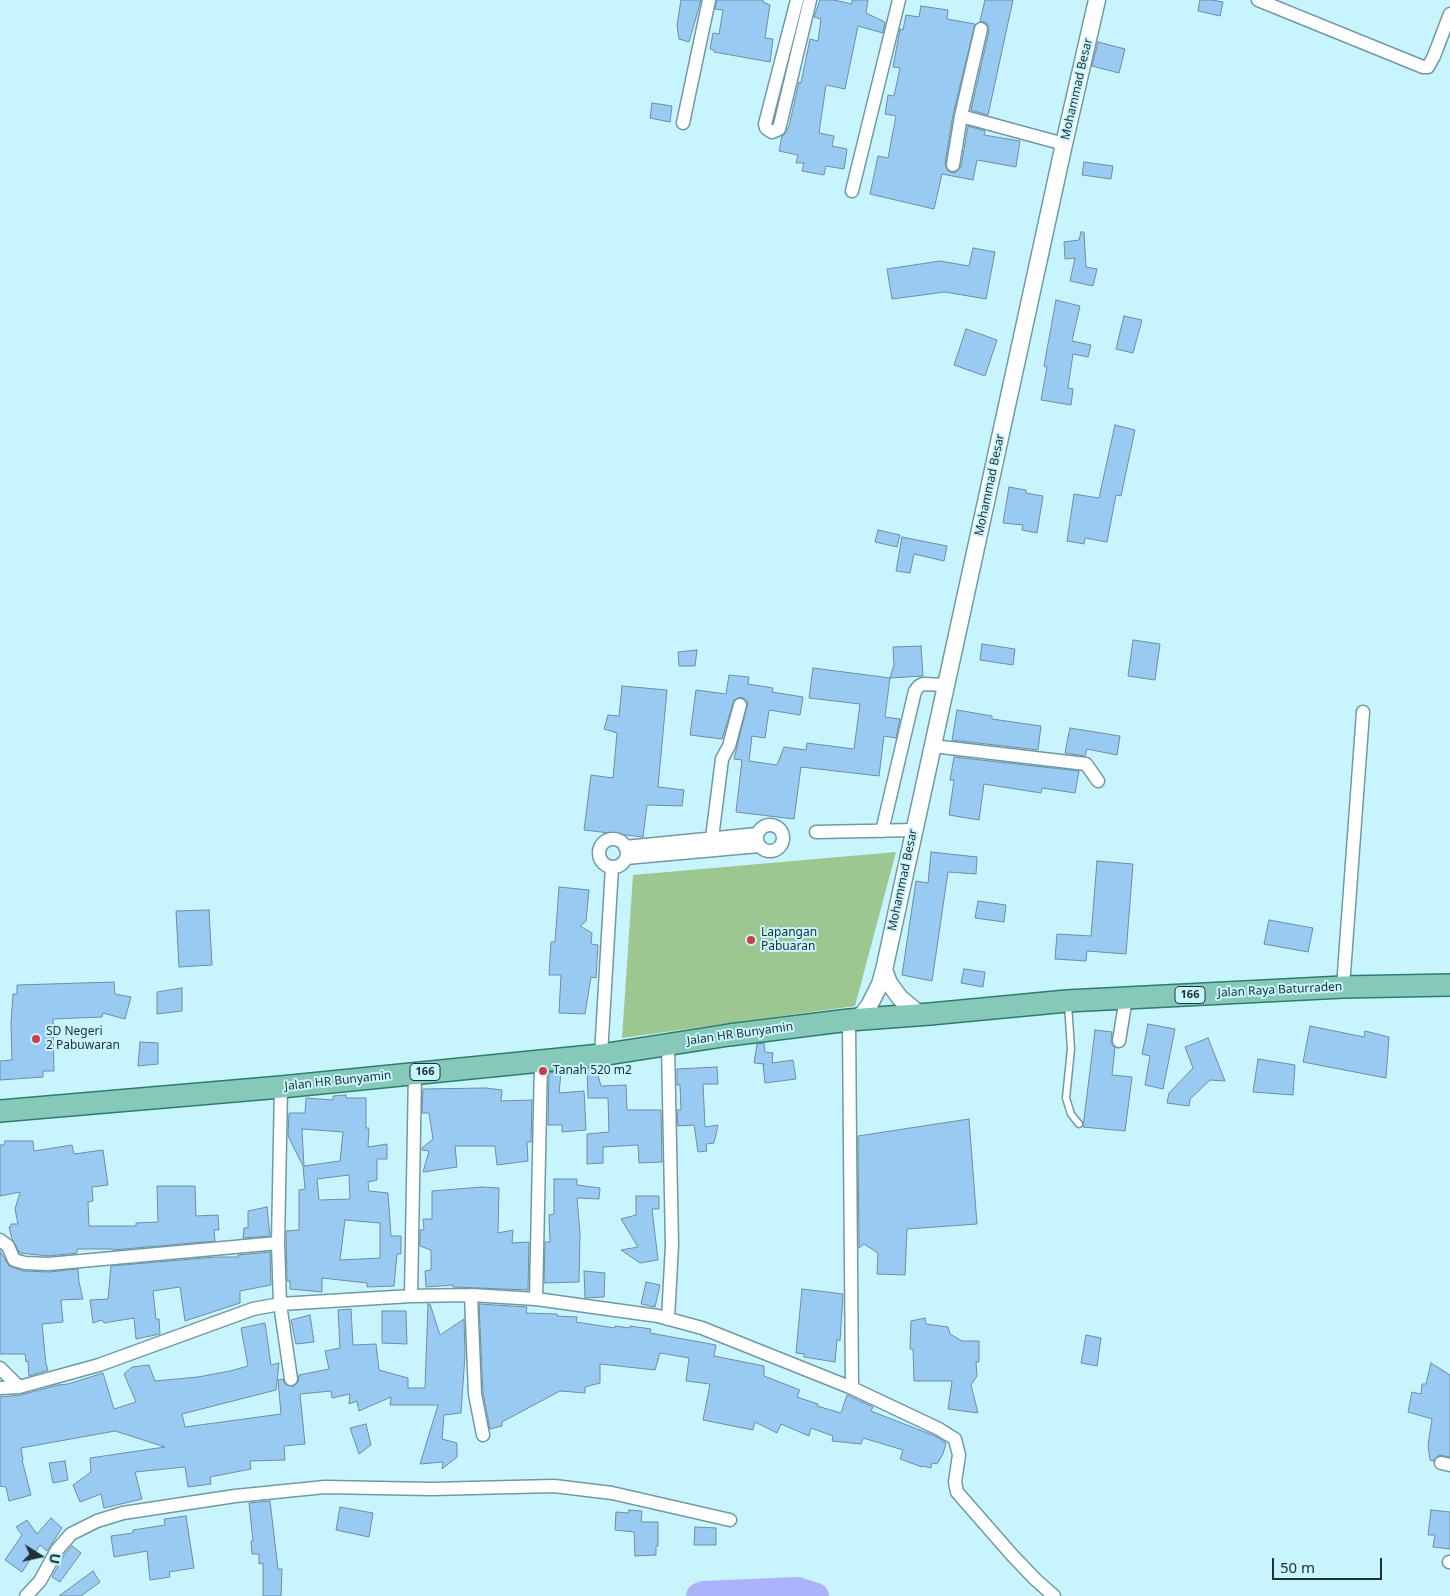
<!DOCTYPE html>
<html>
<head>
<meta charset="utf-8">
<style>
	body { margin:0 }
	#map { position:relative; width:1450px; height:1596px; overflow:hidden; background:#c8f5fd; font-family:"Noto Sans",sans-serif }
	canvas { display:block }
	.north { position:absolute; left:15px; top:1531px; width:50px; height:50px; -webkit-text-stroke:4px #c8f5fd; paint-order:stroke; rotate:100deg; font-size:14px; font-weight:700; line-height:20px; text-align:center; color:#203235 }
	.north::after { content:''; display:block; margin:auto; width:18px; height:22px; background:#203235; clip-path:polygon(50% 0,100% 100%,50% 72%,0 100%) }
	.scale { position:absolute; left:1272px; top:1558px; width:110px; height:22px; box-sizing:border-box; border:2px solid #203235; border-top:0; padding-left:6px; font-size:15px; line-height:18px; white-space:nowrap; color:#203235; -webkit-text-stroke:4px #c8f5fd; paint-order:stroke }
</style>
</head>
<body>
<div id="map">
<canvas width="1450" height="1596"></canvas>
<div class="north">U</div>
<div class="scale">50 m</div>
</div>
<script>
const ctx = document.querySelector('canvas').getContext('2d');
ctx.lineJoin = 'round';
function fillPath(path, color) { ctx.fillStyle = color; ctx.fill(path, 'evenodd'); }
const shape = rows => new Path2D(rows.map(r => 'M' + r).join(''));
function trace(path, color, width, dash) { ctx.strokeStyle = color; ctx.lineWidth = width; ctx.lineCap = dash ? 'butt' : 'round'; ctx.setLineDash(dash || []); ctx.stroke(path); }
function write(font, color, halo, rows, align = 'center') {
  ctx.font = font + ' "Noto Sans",sans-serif'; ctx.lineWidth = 4; ctx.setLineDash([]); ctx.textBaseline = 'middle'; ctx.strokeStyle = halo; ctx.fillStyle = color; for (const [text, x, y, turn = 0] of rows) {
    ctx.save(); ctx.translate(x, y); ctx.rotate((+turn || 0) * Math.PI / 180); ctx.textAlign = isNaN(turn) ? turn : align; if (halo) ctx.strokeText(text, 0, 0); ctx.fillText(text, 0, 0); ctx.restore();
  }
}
const green = shape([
	[896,852,855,1006,622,1038,633,875]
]);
const river = shape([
	[699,1596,703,1594,797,1590,816,1596]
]);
const building = shape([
	[681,0,701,0,689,42,679,39,677,25,681,0],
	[717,0,763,0,763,2,770,5,765,38,773,39,770,62,714,52,714,50,710,49,713,33,719,34,723,10,715,9,717,0],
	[820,0,834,0,852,4,852,0,868,0,866,13,885,22,883,33,858,26,845,89,826,85,819,133,834,136,832,146,847,149,844,169,826,166,824,175,802,171,804,163,796,163,798,155,779,151,782,136,785,134,789,126,799,82,801,83,810,39,818,41,821,19,814,17,820,0],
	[985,0,1013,0,988,115,971,110,989,31,987,23,980,21,985,0],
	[1200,0,1212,0,1223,2,1220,16,1198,11,1200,0],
	[921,6,948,10,947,19,975,24,953,115,945,164,948,171,955,173,961,167,968,126,985,131,984,135,1020,141,1016,167,977,160,973,180,942,174,934,209,870,194,878,156,888,158,896,116,885,114,888,95,894,96,900,68,893,67,900,29,903,30,906,15,919,17,921,6],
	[1098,42,1125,49,1119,73,1092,66,1098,42],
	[652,103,672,106,670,122,650,118,652,103],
	[1084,162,1113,166,1111,179,1082,175,1084,162],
	[1081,232,1084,232,1086,267,1097,269,1093,286,1070,281,1075,258,1065,259,1064,242,1079,240,1081,232],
	[973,248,995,252,986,299,945,292,892,299,887,269,940,261,969,266,973,248],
	[1056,300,1080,306,1072,341,1091,345,1088,357,1073,354,1068,388,1073,389,1071,405,1041,400,1047,367,1044,366,1056,300],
	[1124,316,1142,320,1133,353,1116,349,1124,316],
	[966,329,997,340,985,376,954,365,966,329],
	[1115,425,1135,430,1121,496,1116,495,1107,542,1085,538,1084,544,1067,541,1074,494,1099,498,1115,425],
	[1009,487,1026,490,1026,493,1043,496,1037,533,1022,530,1023,525,1003,523,1009,487],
	[878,530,900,535,897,547,875,542,878,530],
	[902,537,947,546,944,561,914,554,910,573,896,571,902,537],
	[1133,640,1160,644,1155,680,1128,676,1133,640],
	[982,644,1015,649,1013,665,980,660,982,644],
	[921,646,923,676,890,678,894,665,893,647,921,646],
	[697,650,695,666,679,666,678,652,697,650],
	[813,668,890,678,885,717,900,719,896,738,884,736,879,776,801,767,794,819,736,812,742,760,734,759,748,702,742,697,734,700,722,739,690,735,696,690,726,694,729,675,749,677,748,684,773,688,772,692,803,697,800,715,769,710,765,738,752,736,749,761,777,765,784,747,806,750,807,743,854,749,860,704,809,698,813,668],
	[622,686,667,690,658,787,684,790,682,806,647,805,643,837,584,830,591,775,613,778,617,733,604,729,608,715,619,716,622,686],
	[957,710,992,716,992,719,1041,726,1038,750,952,740,957,710],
	[1070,728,1120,736,1117,755,1087,749,1085,756,1065,753,1070,728],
	[954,757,1079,771,1075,793,1042,788,1041,793,984,784,979,820,949,815,954,780,950,780,954,757],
	[931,852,977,857,976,874,948,872,932,981,902,975,916,881,928,883,931,852],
	[1097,861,1133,864,1126,954,1087,951,1086,961,1055,959,1057,934,1091,936,1097,861],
	[559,887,589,890,586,921,580,926,592,933,591,944,598,945,596,978,591,977,585,1014,559,1013,561,975,549,975,551,942,555,942,559,887],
	[978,901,1006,905,1004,922,975,918,978,901],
	[209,910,212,965,179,967,176,911,209,910],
	[1269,920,1313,928,1308,952,1264,944,1269,920],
	[964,969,985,972,983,987,961,983,964,969],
	[114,982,115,994,131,997,125,1019,103,1013,102,1017,53,1019,54,1071,43,1071,43,1077,0,1080,0,1061,12,1060,11,1023,13,994,17,994,17,985,114,982],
	[182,988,182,1011,157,1014,157,992,182,988],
	[1148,1024,1175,1029,1163,1089,1145,1085,1150,1056,1142,1054,1148,1024],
	[1310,1026,1364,1037,1365,1031,1389,1037,1386,1078,1303,1062,1310,1026],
	[1095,1030,1112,1032,1111,1043,1115,1048,1112,1075,1132,1077,1125,1131,1083,1127,1095,1030],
	[1208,1038,1225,1081,1210,1080,1190,1099,1189,1106,1167,1103,1169,1093,1193,1068,1185,1047,1208,1038],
	[140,1042,158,1043,158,1064,138,1066,140,1042],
	[764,1043,765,1052,773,1053,772,1063,793,1060,796,1079,765,1083,763,1064,765,1064,754,1063,757,1044,764,1043],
	[1258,1059,1295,1065,1293,1095,1253,1092,1258,1059],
	[717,1067,718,1084,703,1084,705,1127,718,1125,714,1143,706,1144,707,1151,698,1152,694,1125,678,1126,677,1110,681,1110,680,1085,677,1085,677,1069,717,1067],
	[596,1068,601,1086,626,1085,627,1110,661,1110,662,1162,639,1163,638,1145,603,1147,603,1163,587,1164,587,1134,609,1132,608,1098,588,1098,587,1069,596,1068],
	[555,1072,561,1073,559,1093,584,1091,586,1130,562,1132,562,1125,548,1125,549,1073,555,1072],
	[486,1088,502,1090,501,1101,532,1100,531,1142,527,1142,528,1161,497,1165,495,1146,455,1146,457,1167,423,1172,429,1151,422,1150,422,1148,433,1139,429,1113,422,1113,423,1089,486,1088],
	[346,1095,346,1098,366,1098,366,1128,369,1128,368,1147,387,1144,387,1159,377,1159,377,1180,368,1182,369,1191,388,1193,391,1236,401,1236,401,1254,397,1254,394,1286,367,1287,367,1283,322,1278,322,1292,290,1289,290,1281,287,1281,286,1231,299,1230,299,1190,305,1189,303,1166,288,1136,289,1113,305,1113,306,1098,333,1100,333,1096,346,1095],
	[302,1129,343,1132,340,1161,304,1166,302,1129],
	[349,1175,350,1199,319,1200,317,1179,349,1175],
	[345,1220,380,1223,380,1258,340,1260,345,1220],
	[969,1119,977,1224,907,1229,905,1275,877,1274,878,1253,864,1244,859,1248,858,1136,969,1119],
	[5,1141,33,1141,34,1151,72,1145,74,1154,103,1150,108,1185,92,1187,93,1201,88,1202,89,1226,136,1226,136,1223,158,1222,157,1186,195,1186,196,1216,218,1215,219,1230,214,1230,215,1241,113,1250,113,1249,77,1249,77,1253,48,1256,20,1253,12,1239,9,1227,11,1226,11,1224,18,1224,15,1209,20,1192,0,1196,0,1145,4,1145,5,1141],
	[554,1179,577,1179,577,1185,600,1188,599,1199,577,1198,580,1233,579,1282,544,1283,545,1242,550,1242,549,1215,554,1214,554,1179],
	[482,1187,499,1188,498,1233,513,1230,512,1243,529,1242,528,1290,453,1287,453,1285,426,1287,425,1271,431,1270,431,1250,420,1246,420,1230,424,1230,423,1219,432,1219,432,1191,482,1187],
	[636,1196,659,1196,659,1209,652,1209,658,1260,640,1263,621,1250,638,1247,621,1219,636,1215,636,1196],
	[267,1207,270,1236,243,1238,244,1228,248,1228,248,1211,267,1207],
	[0,1251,9,1266,23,1271,49,1272,78,1269,79,1282,83,1299,61,1300,63,1322,42,1324,46,1364,48,1370,29,1376,28,1361,26,1362,25,1354,0,1354,0,1251],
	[270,1252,271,1285,240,1291,240,1303,185,1321,180,1287,153,1291,156,1319,159,1319,160,1334,136,1339,134,1318,104,1323,102,1320,93,1323,90,1300,108,1299,111,1266,216,1257,238,1257,238,1255,270,1252],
	[584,1271,605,1273,604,1297,585,1298,584,1271],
	[646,1282,660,1285,655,1307,641,1304,646,1282],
	[802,1289,843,1294,840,1341,837,1339,835,1362,804,1357,804,1354,796,1353,802,1289],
	[428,1304,430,1304,440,1335,464,1319,465,1355,461,1413,444,1415,442,1439,457,1443,457,1457,442,1469,443,1462,420,1464,438,1405,390,1405,391,1397,359,1411,357,1401,349,1404,350,1394,332,1398,331,1391,300,1394,305,1444,284,1446,285,1460,250,1461,251,1469,210,1477,211,1484,188,1487,185,1467,135,1472,142,1499,104,1508,101,1494,80,1502,73,1485,91,1472,90,1458,165,1447,115,1431,21,1448,23,1460,22,1460,31,1495,9,1501,6,1487,0,1486,0,1397,21,1395,58,1385,68,1384,103,1373,114,1409,136,1402,124,1374,132,1367,149,1365,155,1381,198,1377,230,1371,248,1366,241,1328,265,1323,271,1365,279,1363,276,1390,182,1414,185,1427,281,1414,278,1380,283,1379,285,1384,293,1387,298,1382,299,1375,329,1369,325,1351,340,1348,338,1310,351,1309,353,1345,376,1344,379,1370,408,1378,408,1388,425,1388,428,1304],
	[479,1304,527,1307,526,1313,557,1314,557,1316,577,1317,576,1322,615,1328,615,1326,630,1328,630,1326,651,1329,650,1333,716,1345,714,1356,764,1366,764,1376,800,1390,797,1397,818,1404,817,1406,841,1413,847,1395,873,1407,871,1411,935,1436,946,1443,943,1454,937,1464,932,1463,931,1468,923,1466,922,1467,900,1459,903,1450,863,1438,861,1444,832,1441,833,1436,811,1428,809,1436,781,1424,777,1433,755,1422,753,1430,703,1420,710,1384,686,1381,689,1358,660,1353,655,1370,600,1364,600,1383,585,1387,585,1393,560,1391,502,1422,502,1426,490,1429,483,1393,479,1304],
	[382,1311,406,1311,407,1344,382,1343,382,1311],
	[310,1315,314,1342,296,1344,291,1320,310,1315],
	[925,1318,926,1324,948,1327,950,1334,962,1341,979,1341,979,1362,976,1362,977,1376,971,1385,978,1413,948,1409,952,1381,914,1381,913,1349,910,1349,911,1321,925,1318],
	[1086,1335,1101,1338,1097,1366,1081,1363,1086,1335],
	[1431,1363,1450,1375,1450,1457,1439,1455,1433,1461,1430,1460,1428,1445,1432,1419,1408,1412,1412,1392,1421,1394,1422,1384,1426,1384,1431,1363],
	[366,1424,371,1445,359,1454,350,1428,366,1424],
	[65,1461,68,1480,53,1483,49,1463,65,1461],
	[270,1501,278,1569,282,1569,281,1596,263,1596,263,1563,259,1564,259,1554,252,1554,251,1541,253,1541,249,1503,270,1501],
	[340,1507,373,1513,369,1537,336,1530,340,1507],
	[629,1510,642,1511,641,1522,658,1522,658,1546,656,1546,656,1555,635,1556,634,1532,615,1530,616,1512,629,1513,629,1510],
	[1431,1510,1450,1512,1450,1549,1433,1547,1435,1535,1428,1535,1431,1510],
	[186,1516,194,1568,169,1572,170,1577,150,1580,147,1551,114,1557,111,1536,133,1533,133,1530,165,1525,164,1519,186,1516],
	[51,1518,62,1528,47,1551,40,1545,22,1572,5,1560,22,1535,16,1527,27,1520,37,1534,51,1518],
	[695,1527,716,1528,716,1545,694,1545,695,1527],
	[72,1546,81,1553,60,1582,52,1577,64,1555,72,1546],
	[93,1571,100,1582,81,1596,59,1596,93,1571]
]);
const service = shape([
	[1068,1004,1071,1049,1066,1098,1071,1114,1079,1124]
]);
const minor = shape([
	[797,0,765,124,766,128,772,132,779,129,810,0],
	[1258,0,1423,67,1428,67,1434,56,1450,14],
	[961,116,1064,144],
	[683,123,709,0],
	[953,165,961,116,981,29],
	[852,191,899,0],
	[933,746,1086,764,1098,781],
	'757 838a13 13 0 1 1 26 0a13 13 0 1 1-26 0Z',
	[882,831,915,691,919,686,923,684,946,685],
	[816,832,914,830],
	[712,838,722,759,729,746,740,705],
	'599 853a14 14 0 1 1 28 0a14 14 0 1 1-28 0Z',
	[625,847,757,834],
	[626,858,759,846],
	[1343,987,1363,712],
	[849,1020,852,1388],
	[1119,1041,1126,998],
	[668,1045,672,1245,668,1319],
	[601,1055,612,867],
	[281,1087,278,1243,280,1304,411,1296,471,1295,536,1299,658,1316,702,1328,852,1388,939,1429,955,1439,959,1455,955,1482,957,1492,1012,1555,1035,1579,1054,1596],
	[0,1240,8,1246,14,1260,25,1263,48,1264,278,1243],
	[471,1295,475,1394,483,1435],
	[411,1296,415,1073],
	[536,1299,541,1061],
	[0,1368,19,1387],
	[0,1388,19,1387,99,1365,253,1309,280,1304,291,1379],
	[1441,1463,1450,1465],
	[1449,1562,1450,1562],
	[26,1596,40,1581,57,1550,71,1534,97,1521,123,1513,235,1496,325,1487,431,1489,554,1486,612,1493,730,1520]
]);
const tertiary = shape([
	[884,970,889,983,900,998,918,1013,927,1014],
	[851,1019,862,1015,869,1006,880,984,884,970,1064,144,1097,0]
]);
const primary = shape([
	[0,1111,281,1087,601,1055,729,1035,849,1020,930,1014,1067,1001,1343,987,1450,985]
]);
const markers = [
	[751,940,5,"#cd3d44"],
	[36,1039,5,"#cd3d44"],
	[543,1071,5,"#cd3d44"]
];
const shields = [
	[1190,995,30],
	[425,1072,30]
];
const shieldNames = [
	["166",1190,995],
	["166",425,1072]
];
const streetNames = [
	["Mohammad Besar",1077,89,-77],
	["Mohammad Besar",990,485,-78],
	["Mohammad Besar",903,880,-78],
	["Jalan Raya Baturraden",1280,990,-3],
	["Jalan HR Bunyamin",740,1034,-8],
	["Jalan HR Bunyamin",338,1081,-6]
];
const poiNames = [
	["Lapangan",761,933],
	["Pabuaran",761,947],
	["SD Negeri",46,1032],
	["2 Pabuwaran",46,1046],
	["Tanah 520 m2",553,1071]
];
fillPath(green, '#9dc791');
trace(river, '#abb4fb', 26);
fillPath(building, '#99caf2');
trace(building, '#708ca3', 1);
trace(service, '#6f9aa1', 9);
trace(minor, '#6f9aa1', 15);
trace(tertiary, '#6f9aa1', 19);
trace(primary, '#2e7d6c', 24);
trace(service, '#fff', 6);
trace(minor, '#fff', 12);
trace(tertiary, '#fff', 16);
trace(primary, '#86c9b9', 21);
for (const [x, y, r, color] of markers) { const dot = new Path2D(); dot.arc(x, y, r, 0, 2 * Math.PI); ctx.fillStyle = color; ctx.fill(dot); trace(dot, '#c8f5fd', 2); }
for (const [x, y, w] of shields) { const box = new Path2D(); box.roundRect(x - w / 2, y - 8.5, w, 17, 4); ctx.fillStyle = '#c8f5fd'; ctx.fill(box); trace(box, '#203235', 1); }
write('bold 11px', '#203235', null, shieldNames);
write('12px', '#203235', '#c8f5fd', streetNames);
write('12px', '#203235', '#c8f5fd', poiNames, 'left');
</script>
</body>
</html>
